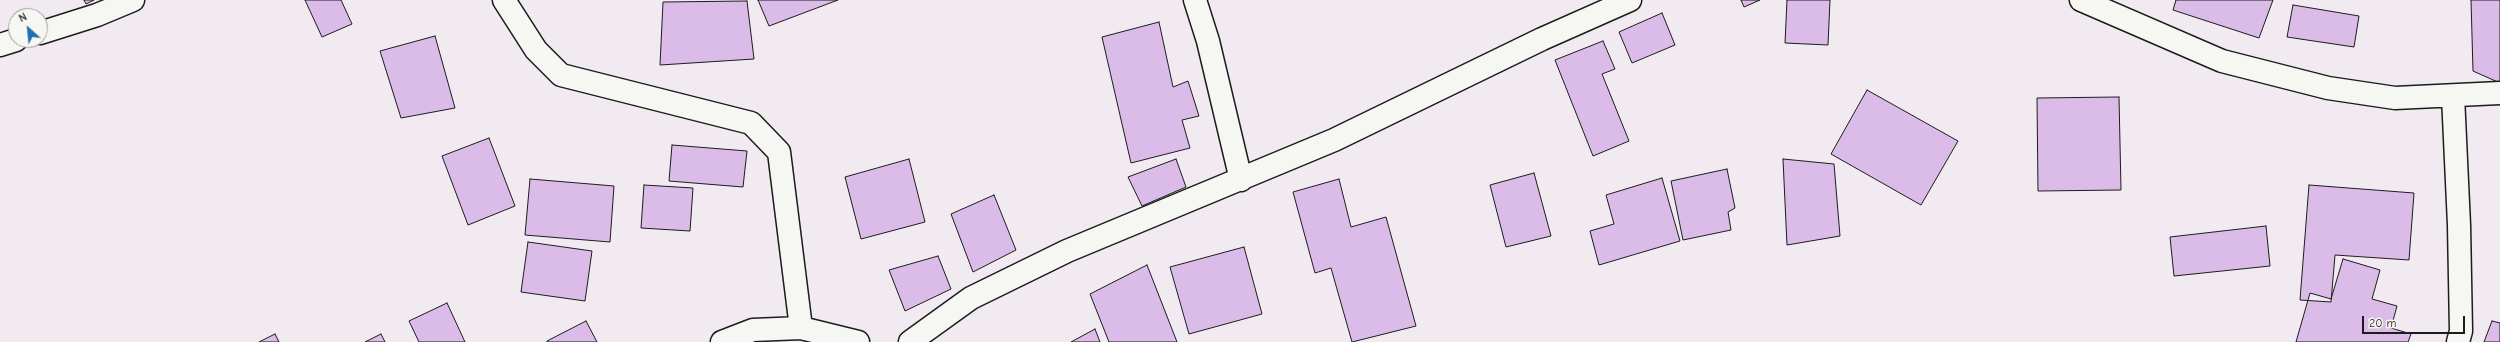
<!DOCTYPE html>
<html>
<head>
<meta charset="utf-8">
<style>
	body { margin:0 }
	#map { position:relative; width:2500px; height:342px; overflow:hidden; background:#f1eaf0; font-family:"Comic Neue",sans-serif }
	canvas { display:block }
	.north { position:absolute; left:8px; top:8px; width:40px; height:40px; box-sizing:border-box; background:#f6f6f2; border:1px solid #9f9f9c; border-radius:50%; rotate:333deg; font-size:11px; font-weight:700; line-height:16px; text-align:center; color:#1c1c1c }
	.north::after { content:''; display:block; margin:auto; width:14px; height:18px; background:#1f6fb2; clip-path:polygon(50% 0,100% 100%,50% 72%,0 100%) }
	.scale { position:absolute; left:2362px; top:316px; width:103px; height:18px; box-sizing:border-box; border:2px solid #1c1c1c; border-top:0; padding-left:5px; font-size:12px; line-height:14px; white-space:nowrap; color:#1c1c1c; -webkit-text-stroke:3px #f6f6f2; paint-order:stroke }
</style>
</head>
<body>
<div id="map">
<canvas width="2500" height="342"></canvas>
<div class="north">N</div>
<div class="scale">20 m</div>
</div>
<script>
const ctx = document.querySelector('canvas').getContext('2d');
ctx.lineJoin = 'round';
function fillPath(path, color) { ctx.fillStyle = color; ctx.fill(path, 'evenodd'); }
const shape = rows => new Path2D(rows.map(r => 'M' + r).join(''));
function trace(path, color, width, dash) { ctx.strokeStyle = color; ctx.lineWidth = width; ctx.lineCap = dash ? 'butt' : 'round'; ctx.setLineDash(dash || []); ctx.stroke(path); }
const building = shape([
	[84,0,94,0,86,4,84,0],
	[305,0,341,0,352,24,322,37,305,0],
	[758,0,838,0,769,26,758,0],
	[1741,0,1760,0,1744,7,1741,0],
	[1787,0,1830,0,1828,45,1785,43,1787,0],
	[2176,0,2273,0,2259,38,2173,10,2176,0],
	[2471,0,2500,0,2500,83,2473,71,2471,0],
	[747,1,754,59,660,65,663,2,747,1],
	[2293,5,2359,16,2354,47,2287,37,2293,5],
	[1662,13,1675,45,1632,63,1619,32,1662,13],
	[1159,22,1173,87,1188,81,1199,116,1182,120,1190,148,1131,163,1102,37,1159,22],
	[435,36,455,108,401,118,380,51,435,36],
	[1603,41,1615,69,1602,74,1629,141,1593,156,1555,60,1603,41],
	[1867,90,1958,141,1921,205,1831,154,1867,90],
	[2119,97,2121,190,2038,191,2037,98,2119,97],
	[489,138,515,206,468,225,442,156,489,138],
	[672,145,747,151,743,187,669,181,672,145],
	[909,159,925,222,861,239,845,177,909,159],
	[1176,159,1186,187,1142,206,1128,177,1176,159],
	[1783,159,1834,164,1840,236,1787,245,1783,159],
	[1727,169,1735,208,1728,212,1731,230,1683,240,1671,181,1727,169],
	[1534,173,1551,236,1506,247,1490,185,1534,173],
	[1662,178,1680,241,1599,265,1590,231,1614,224,1606,195,1662,178],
	[530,179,614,186,610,242,525,235,530,179],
	[1339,179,1351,227,1386,217,1416,326,1352,342,1331,268,1315,273,1293,192,1339,179],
	[644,185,693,188,690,231,641,228,644,185],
	[2309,185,2414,193,2409,260,2335,255,2331,302,2300,300,2309,185],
	[994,195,1016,250,973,272,951,214,994,195],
	[2266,226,2270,266,2174,276,2170,237,2266,226],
	[528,242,592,251,585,301,521,292,528,242],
	[1244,247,1262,314,1189,334,1170,267,1244,247],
	[938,256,951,289,905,311,889,270,938,256],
	[2343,259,2380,270,2372,299,2397,306,2391,328,2411,334,2408,342,2296,342,2310,293,2331,299,2343,259],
	[1147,265,1177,342,1109,342,1090,294,1147,265],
	[447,303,465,342,419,342,409,321,447,303],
	[586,321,597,342,547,342,547,341,586,321],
	[2492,321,2500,323,2500,342,2484,342,2492,321],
	[1095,329,1100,342,1071,342,1095,329],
	[275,334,279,342,259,342,275,334],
	[381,334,385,342,365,342,381,334]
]);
const minor = shape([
	[504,0,536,50,561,75,751,123,779,152,801,328],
	[1195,0,1208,41,1241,180],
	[2081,0,2222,61,2328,88,2395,98,2500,93],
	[40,33,97,15,133,0],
	[0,45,16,40],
	[2453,96,2459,225,2461,331,2458,342],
	[722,342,753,330,801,328,858,342],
	[910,342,971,298,1067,251,1334,140,1542,39,1630,0]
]);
fillPath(building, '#dbbce9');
trace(building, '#1c1c1c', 1);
trace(minor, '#1c1c1c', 25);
trace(minor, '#f6f6f2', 22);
</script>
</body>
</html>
